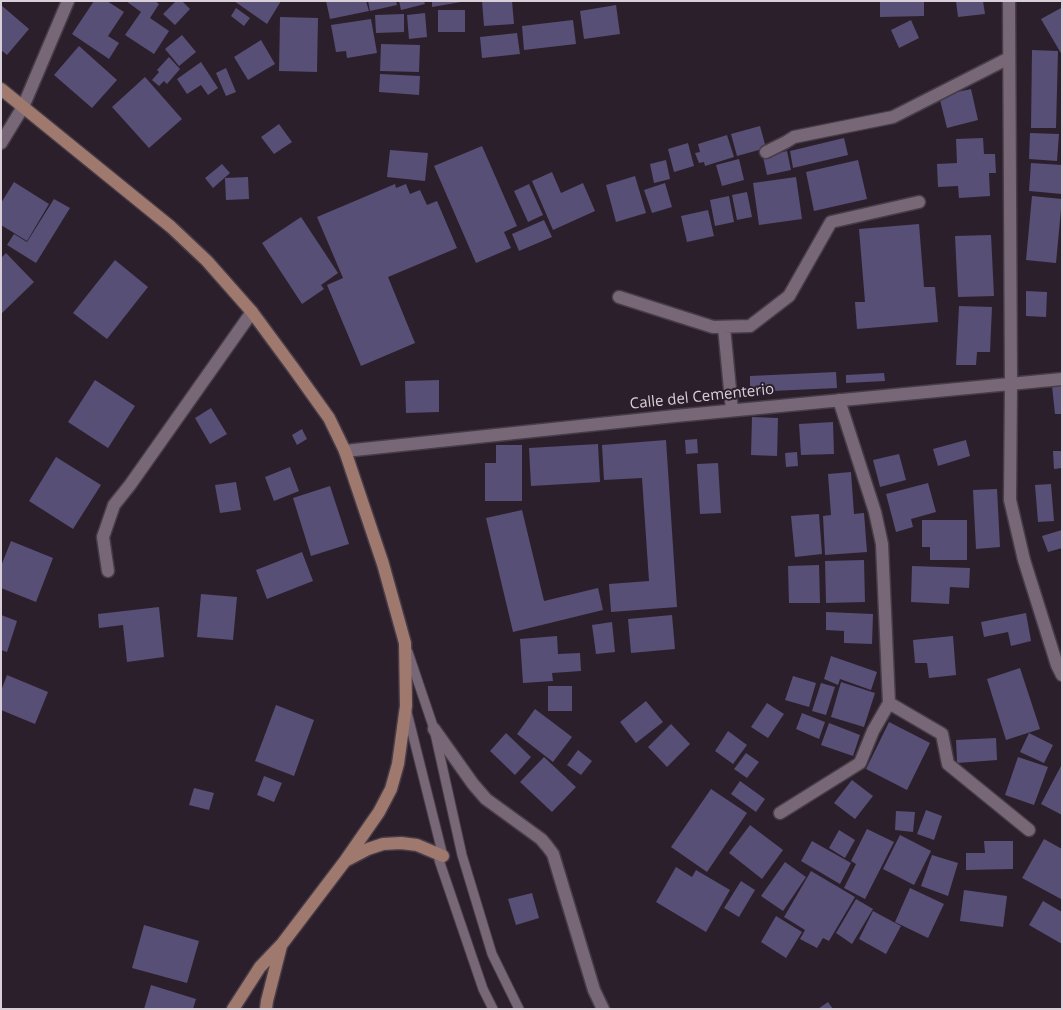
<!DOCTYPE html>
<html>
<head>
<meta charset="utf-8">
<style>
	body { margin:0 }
	#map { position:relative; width:1063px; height:1010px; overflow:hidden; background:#2c1f2c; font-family:"Open Sans",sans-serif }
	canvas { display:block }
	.frame { position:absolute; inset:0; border:2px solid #d8cfd8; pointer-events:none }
</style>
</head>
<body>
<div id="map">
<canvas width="1063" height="1010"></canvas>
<div class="frame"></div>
</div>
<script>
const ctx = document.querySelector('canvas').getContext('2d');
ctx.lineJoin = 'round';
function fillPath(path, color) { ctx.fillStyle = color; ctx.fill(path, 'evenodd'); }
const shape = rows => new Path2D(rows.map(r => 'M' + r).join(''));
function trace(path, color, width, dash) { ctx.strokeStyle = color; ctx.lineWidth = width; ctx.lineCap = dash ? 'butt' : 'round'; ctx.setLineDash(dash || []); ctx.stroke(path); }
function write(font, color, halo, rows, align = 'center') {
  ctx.font = font + ' "Open Sans",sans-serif'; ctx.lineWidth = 4; ctx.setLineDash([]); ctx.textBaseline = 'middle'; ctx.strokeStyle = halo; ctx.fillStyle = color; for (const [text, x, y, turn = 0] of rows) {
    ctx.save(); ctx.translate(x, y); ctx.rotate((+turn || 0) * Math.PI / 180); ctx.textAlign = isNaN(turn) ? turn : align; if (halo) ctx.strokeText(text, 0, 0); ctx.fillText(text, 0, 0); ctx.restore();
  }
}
const building = shape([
	[94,1,107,1,124,12,108,36,119,43,109,59,72,34],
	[126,1,155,1,159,4,150,18,169,31,154,54,125,35,141,12],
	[176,1,182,1,190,9,175,25,163,14],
	[234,1,281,1,267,24],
	[326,1,366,1,369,11,330,19],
	[368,1,396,1,397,5,370,11],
	[399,1,424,1,425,4,401,10],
	[432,1,461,1,461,2,432,7],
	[482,1,512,1,514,24,484,26],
	[880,1,924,1,924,16,880,17],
	[956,1,983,1,985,14,958,17],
	[1,5,29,29,7,55,1,50],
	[616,5,620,34,584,39,580,11],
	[236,8,250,18,244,26,231,16],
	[1061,8,1062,10,1062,55,1041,19],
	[438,10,465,10,465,32,438,32],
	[425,13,427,37,409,39,407,15],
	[404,14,404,32,376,33,375,15],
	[280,17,318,18,317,72,279,71],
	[371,19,377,53,347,58,346,51,336,52,331,25],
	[573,20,576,44,524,50,522,26],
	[911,20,919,38,899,48,891,30],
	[517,33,520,54,482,58,480,37],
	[182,35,196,52,179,66,165,49],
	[261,40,275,64,248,80,234,57],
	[381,44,420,45,419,72,380,71],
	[79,46,117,80,92,108,54,75],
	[1032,50,1058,51,1056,128,1031,128],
	[169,57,180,69,167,84,164,81,159,86,152,80,159,72,157,70],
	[201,62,218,88,208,95,201,85,187,94,177,79],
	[226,68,236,92,226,96,216,73],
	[380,74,420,76,419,95,379,92],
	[145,77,182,119,149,148,112,107],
	[971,89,978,120,947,128,939,96],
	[279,124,292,142,274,154,261,137],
	[760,126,766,148,737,156,731,134],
	[1030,133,1059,134,1057,161,1029,159],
	[727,135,734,157,705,166,704,162,699,163,695,153,700,152,698,144],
	[844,138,848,155,793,168,790,151],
	[983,138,984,154,995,154,996,173,989,173,990,196,959,198,958,186,938,187,937,164,957,163,956,139],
	[688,143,694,166,674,172,668,149],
	[482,146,517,226,504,232,511,248,476,263,434,166],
	[390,150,428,153,425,181,387,177],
	[787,151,791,170,767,175,763,157],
	[739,159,744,180,722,186,716,165],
	[666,160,670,179,654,183,650,164],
	[858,160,867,199,814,211,806,172],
	[1031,163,1062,165,1062,194,1029,191],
	[222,164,230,173,213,188,205,178],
	[552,172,561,193,583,183,595,211,553,230,532,181],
	[635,176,646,213,616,222,606,185],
	[248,177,249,199,226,200,225,178],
	[796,177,802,219,759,225,753,183],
	[14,182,49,204,27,241,1,225,1,203],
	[665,183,672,207,652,213,644,190],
	[395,184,396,188,406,184,410,194,420,190,427,205,437,201,457,248,388,277,415,343,361,366,327,285,343,278,317,217],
	[529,184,543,215,528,222,514,191],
	[747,192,752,217,737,220,732,195],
	[729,196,734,222,715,226,710,200],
	[1032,196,1062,199,1056,263,1026,260],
	[54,199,70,208,36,263,7,245,14,234,27,242],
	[708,210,714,236,687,242,681,216],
	[301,217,338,273,321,285,324,289,302,304,262,243],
	[544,220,552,237,519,251,512,234],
	[919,224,924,287,935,287,938,322,857,329,855,302,865,302,859,229],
	[991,235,994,296,958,297,955,236],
	[6,253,34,282,1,314,1,258],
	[115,260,148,287,107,339,73,313],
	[1026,291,1047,292,1046,317,1026,316],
	[959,306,992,307,990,352,977,352,976,365,956,365],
	[836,372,837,388,750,392,750,376],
	[884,373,885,381,846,383,846,375],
	[95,380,135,406,108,448,68,422],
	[439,380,439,412,406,413,405,381],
	[1062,385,1062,414,1055,414,1052,386],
	[211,408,227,434,210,444,195,418],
	[752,417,778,418,777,456,751,455],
	[833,422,834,454,801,455,799,424],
	[302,429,307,439,297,445,292,435],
	[697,439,698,453,686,454,685,440],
	[666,440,677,607,611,612,609,584,649,581,642,478,604,480,602,445],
	[966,440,970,456,938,466,933,449],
	[598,444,600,482,531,486,529,448],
	[496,445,522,445,522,501,485,501,485,463,496,463],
	[1053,451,1062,451,1062,468,1054,469],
	[797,452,798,466,786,467,785,453],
	[899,454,906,480,880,487,873,460],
	[56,457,101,485,73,529,29,501],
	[718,463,721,513,700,514,697,464],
	[290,467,299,491,274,501,265,477],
	[851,472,854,514,864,513,867,552,825,555,823,516,831,515,828,474],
	[236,482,241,510,220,513,215,485],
	[928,483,936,512,911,519,913,527,896,532,886,494],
	[1051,484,1054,521,1038,522,1035,485],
	[330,486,349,544,311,556,293,498],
	[997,489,1000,547,976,549,973,490],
	[522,510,544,601,598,588,603,610,513,632,486,518],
	[819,514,822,554,795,557,791,516],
	[922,520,967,520,967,560,930,560,930,547,922,547],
	[1062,530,1062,548,1048,552,1042,536],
	[11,541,53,558,36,602,1,588,1,566],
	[302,552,313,581,267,599,256,570],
	[864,560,865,602,826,603,825,561],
	[819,565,820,603,789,603,788,566],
	[912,566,970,568,969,588,950,587,949,604,911,602],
	[201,594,237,597,233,640,197,637],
	[159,607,164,657,127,662,123,625,99,628,98,614],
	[826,612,873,614,872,644,844,643,844,631,826,630],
	[1026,613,1031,641,1011,646,1008,632,984,637,981,622],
	[1,615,17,621,7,652,1,650],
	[672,615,675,649,631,653,628,619],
	[612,622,615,652,596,654,592,625],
	[557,636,558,654,580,653,581,671,552,673,553,681,523,683,520,639],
	[953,636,956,675,929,678,927,663,915,663,913,640],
	[831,656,877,672,871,690,840,679,838,685,824,679],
	[1020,668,1040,729,1006,740,987,679],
	[7,675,48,692,35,724,1,710,1,691],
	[793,676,816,683,809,707,785,700],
	[841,682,875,693,864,727,831,717],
	[821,683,835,687,826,715,812,711],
	[548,686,572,686,572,711,548,711],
	[646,701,663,722,636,743,620,722],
	[767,703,784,714,768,738,751,727],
	[276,705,314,720,294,776,255,761],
	[535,709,572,737,553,762,517,734],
	[802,713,825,722,819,739,796,729],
	[889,722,930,743,907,790,866,769],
	[829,723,860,735,853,756,821,745],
	[671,724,690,744,667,767,648,747],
	[728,731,747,745,733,764,715,751],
	[506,733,531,757,515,775,490,751],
	[1029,733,1053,745,1044,763,1020,752],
	[996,738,997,760,957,763,956,740],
	[578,750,592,761,581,775,567,765],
	[746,753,759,762,747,778,734,769],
	[544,757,576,787,552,812,520,782],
	[1018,757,1048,767,1034,805,1005,795],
	[1062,764,1062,815,1041,804],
	[264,776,282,783,274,802,257,795],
	[852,780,873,796,855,819,834,803],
	[740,781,765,799,756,812,731,794],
	[194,788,214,793,209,810,189,805],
	[711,789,747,813,707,872,671,847],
	[926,810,942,816,934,840,917,834],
	[896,811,915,812,913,832,895,830],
	[750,825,783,850,762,879,729,853],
	[867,829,894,842,865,899,844,888,856,864,851,861],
	[839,830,855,840,845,858,829,848],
	[900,835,931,851,914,885,883,869],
	[1044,839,1062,849,1062,898,1061,899,1022,878],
	[812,841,851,863,840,884,801,861],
	[984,841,1013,841,1013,869,966,870,966,853,985,853],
	[932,855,958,863,948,896,921,886],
	[785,862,806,877,783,911,761,896],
	[676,867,692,877,696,870,730,890,706,932,656,902],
	[811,871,855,897,829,941,823,938,817,948,800,939,805,930,784,917],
	[741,881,755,890,739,917,724,908],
	[910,888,944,904,928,938,895,922],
	[964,890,1007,896,1003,927,960,921],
	[532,893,539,918,516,925,508,899],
	[856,899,873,909,852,944,836,933],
	[1043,901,1062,912,1062,944,1029,925],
	[873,911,901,926,886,954,859,939],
	[776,916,802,932,786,958,761,942],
	[144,925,199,941,187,983,132,968],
	[151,985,196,999,193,1009,144,1009],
	[828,1002,833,1009,818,1009]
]);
const lane = shape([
	[408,652,434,729,462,855,492,954,519,1009],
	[407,712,443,856,439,860,483,989,493,1009]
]);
const street = shape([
	[1009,1,1011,384,1010,500,1024,560,1057,665,1062,675],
	[1,143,23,107,68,1],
	[766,152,786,142,794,137,893,117,1009,58],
	[619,297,713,327,750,326,789,296,831,222,919,202],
	[724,327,732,410],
	[345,451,675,416,1062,379],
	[108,571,103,537,114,505,130,485,252,312],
	[889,703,942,734,948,764,1029,830],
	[434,729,473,784,486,799,541,839,547,846,553,854,594,990,603,1009],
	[780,813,860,763,873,731,889,703,882,544,875,512,839,400]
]);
const secondary = shape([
	[1,89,171,227,207,261,252,312,294,369,329,418,345,451,383,564,405,643,406,706,398,764,391,789,379,812,345,861,282,944,260,967,233,1009],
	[347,860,368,849,383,844,401,843,417,845,443,856],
	[266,1009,267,1001,281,946]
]);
const streetNames = [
	["Calle del Cementerio",702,397,-6]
];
fillPath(building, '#574f75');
trace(lane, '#473c47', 11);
trace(street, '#473c47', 15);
trace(secondary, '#473c47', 15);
trace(lane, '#786877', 9);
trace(street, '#786877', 12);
trace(secondary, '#a0796e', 12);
write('15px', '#d8cfd8', '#2c1f2c', streetNames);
</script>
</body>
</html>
